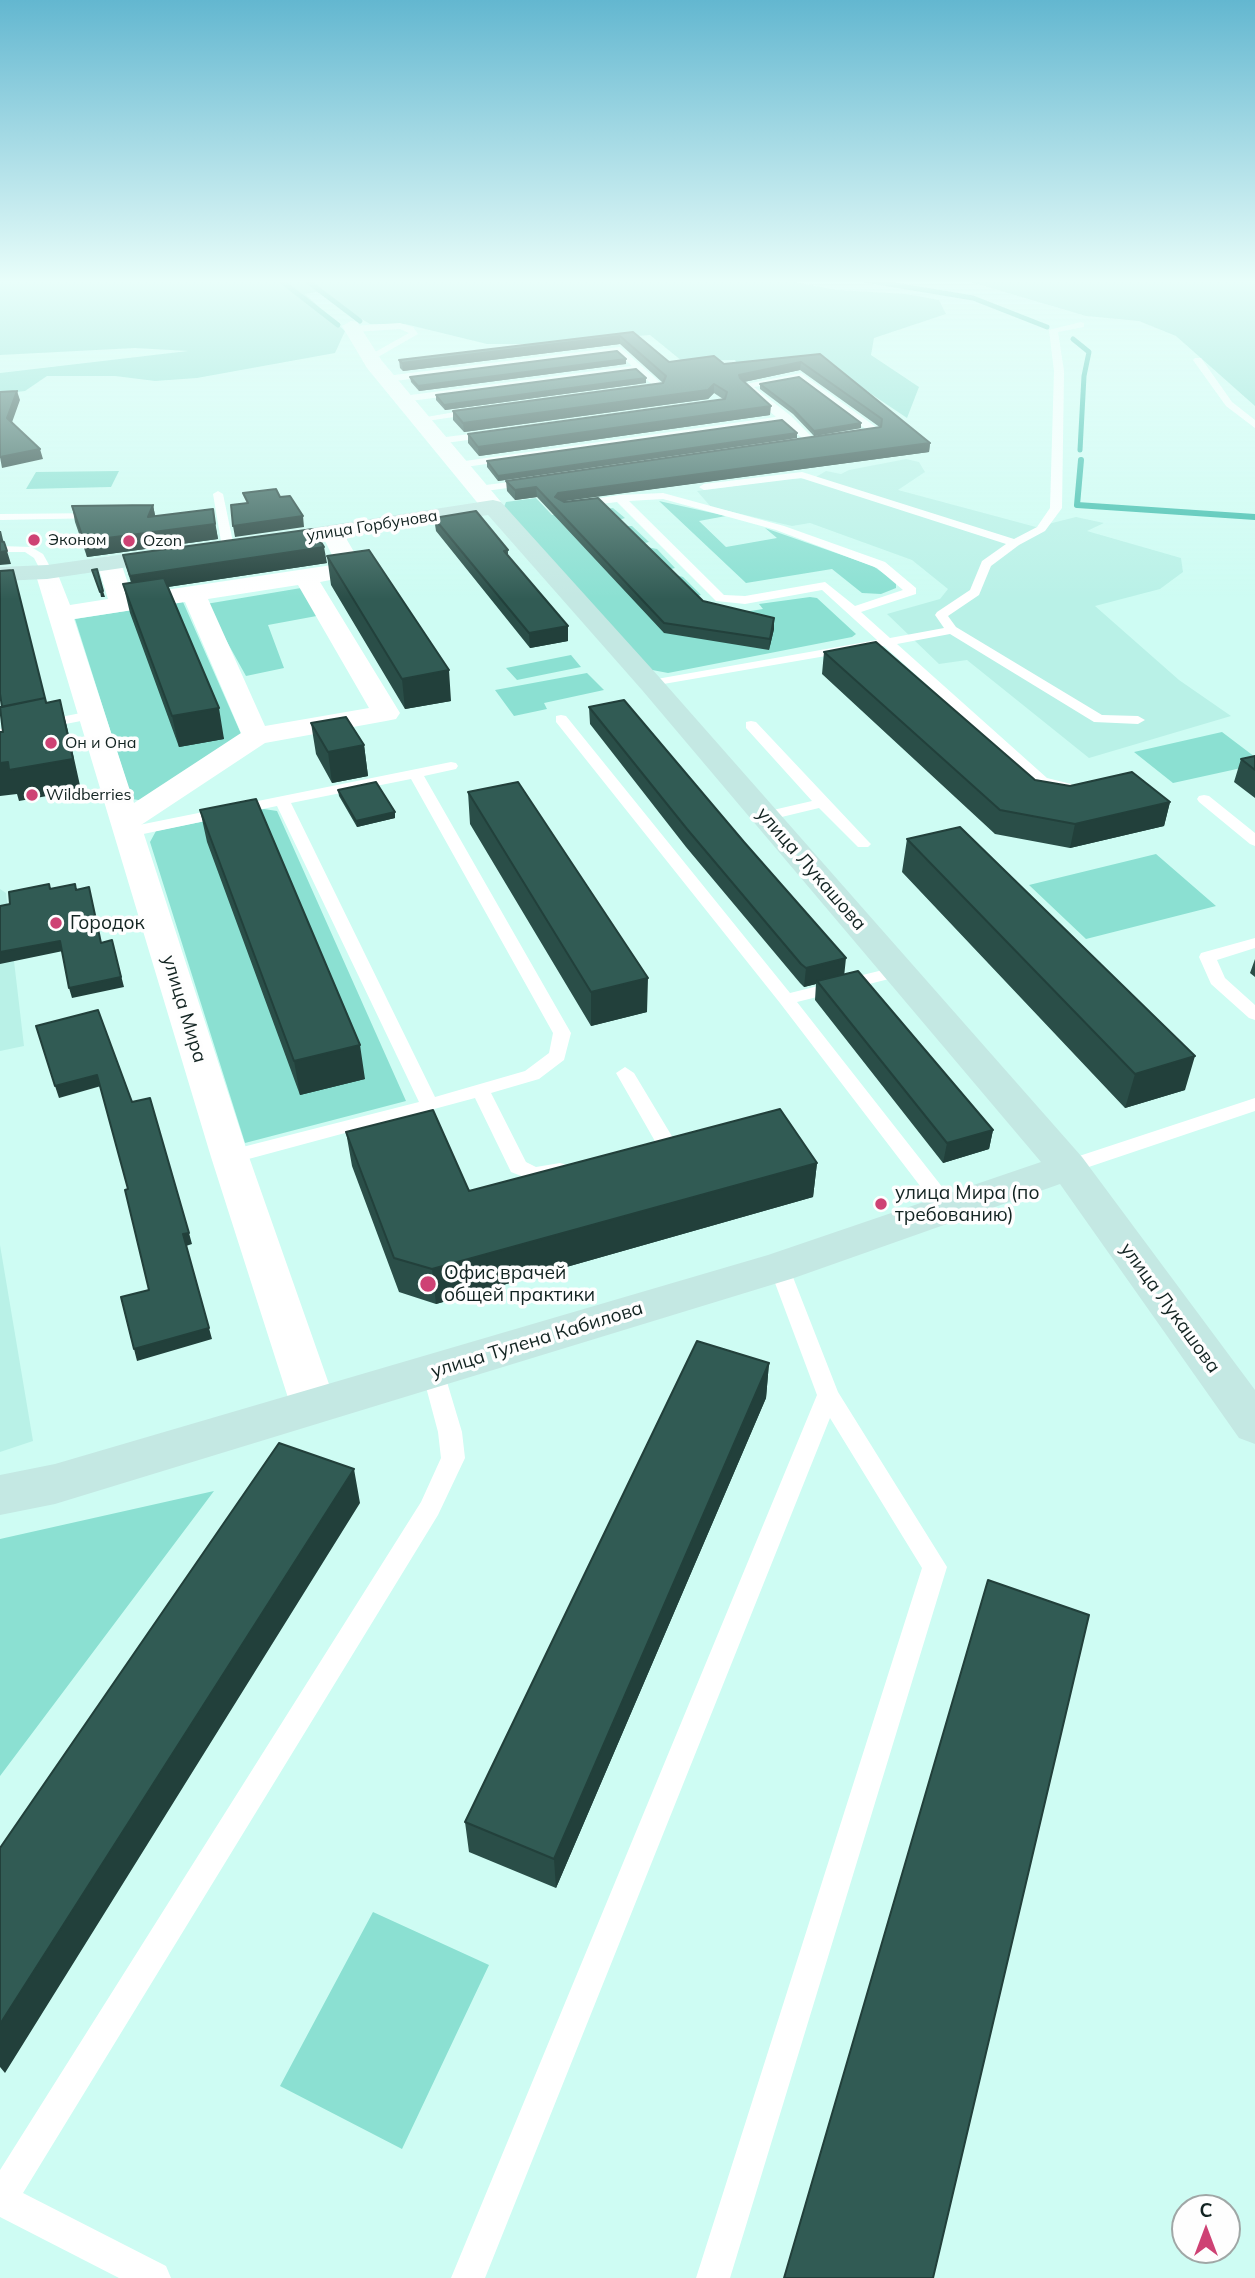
<!DOCTYPE html>
<html>
<head>
<meta charset="utf-8">
<style>
	body { margin:0 }
	#map { position:relative; width:1255px; height:2278px; overflow:hidden; background:#cefcf3; font-family:Mulish,sans-serif }
	canvas { display:block }
	.north { position:absolute; left:1171px; top:2194px; width:70px; height:70px; box-sizing:border-box; background:#fefefe; border:2px solid #a0a7a6; border-radius:50%; rotate:0deg; font-size:19px; font-weight:700; line-height:28px; text-align:center; color:#132422 }
	.north::after { content:''; display:block; margin:auto; width:24px; height:32px; background:#ce4274; clip-path:polygon(50% 0,100% 100%,50% 72%,0 100%) }
</style>
</head>
<body>
<div id="map">
<canvas width="1255" height="2278"></canvas>
<div class="north">С</div>
</div>
<script>
const ctx = document.querySelector('canvas').getContext('2d');
ctx.lineJoin = 'round';
function fillPath(path, color) { ctx.fillStyle = color; ctx.fill(path, 'evenodd'); }
const shape = rows => new Path2D(rows.map(r => 'M' + r).join(''));
function trace(path, color, width, dash) { ctx.strokeStyle = color; ctx.lineWidth = width; ctx.lineCap = dash ? 'butt' : 'round'; ctx.setLineDash(dash || []); ctx.stroke(path); }
function write(font, color, halo, rows, align = 'center') {
  ctx.font = font + ' Mulish,sans-serif'; ctx.lineWidth = 7; ctx.setLineDash([]); ctx.textBaseline = 'middle'; ctx.strokeStyle = halo; ctx.fillStyle = color; for (const [text, x, y, turn = 0] of rows) {
    ctx.save(); ctx.translate(x, y); ctx.rotate((+turn || 0) * Math.PI / 180); ctx.textAlign = isNaN(turn) ? turn : align; if (halo) ctx.strokeText(text, 0, 0); ctx.fillText(text, 0, 0); ctx.restore();
  }
}
const built = shape([
	[906,459,919,462,925,472,898,490,1036,527,1076,517,1104,523,1087,531,1181,558,1183,572,1160,589,1095,606,1179,680,1231,716,1089,758,967,660,939,664,887,614,940,599,948,589,912,560,810,523,792,526,711,507,697,491,786,479,814,478,826,471,841,474,849,470],
	[0,889,6,893,24,1046,0,1051],
	[0,1245,33,1441,0,1452]
]);
const green = shape([
	[0,280,782,280,838,290,906,294,939,300,946,314,874,338,871,355,919,387,907,418,825,363,738,366,735,360,682,361,650,335,536,344,487,344,405,324,370,324,317,292,305,294,345,331,335,353,197,378,155,381,115,376,47,376,25,391,0,394,0,373,188,351,135,348,0,355],
	[964,280,1255,280,1255,406,1176,336,1139,321,1086,316],
	[119,471,111,487,26,489,36,472],
	[536,498,552,515,613,508,625,518,613,522,617,526,632,526,649,542,637,545,657,549,675,568,663,571,683,577,701,595,690,598,732,614,763,609,759,604,810,597,817,598,856,634,852,637,668,673,647,669,504,507,506,502],
	[659,501,726,516,699,521,726,547,777,538,765,528,873,566,896,582,896,588,881,594,862,593,832,569,746,583],
	[301,588,322,615,268,625,284,668,246,676,206,604],
	[183,602,242,736,145,801,132,799,75,619],
	[571,655,581,667,517,680,506,668],
	[587,673,604,690,544,703,547,709,514,716,495,690],
	[1222,732,1255,757,1255,765,1173,783,1134,752],
	[264,809,277,811,406,1101,245,1143,150,842,156,831],
	[1156,854,1216,906,1086,939,1029,885],
	[214,1491,0,1776,0,1539],
	[373,1912,489,1965,402,2149,280,2086]
]);
const streamFar1 = shape([
	[280,280,338,325],
	[306,280,360,321],
	[865,280,973,298,1047,327],
	[1073,339,1089,352,1084,376,1080,450]
]);
const stream = shape([
	[1081,460,1077,505,1255,517]
]);
const lane = shape([
	[1081,322,1084,323,1084,327,1058,332,1064,371,1062,508,1045,531,1019,545,991,566,979,595,948,616,956,627,1102,715,1138,716,1145,720,1138,724,1094,722,950,634,897,644,1047,778,1071,784,1073,787,1071,790,1066,791,1037,784,884,646,646,687,644,684,651,680,877,640,822,590,745,604,716,601,617,502,577,507,571,504,573,502,620,495,663,493,784,526,885,562,916,588,916,594,861,612,890,638,944,628,935,615,937,612,970,590,982,561,1006,544,801,478,704,490,699,487,704,484,802,472,1014,539,1037,527,1050,508,1054,371,1049,330,1081,322],
	[663,499,776,530,877,568,903,590,855,606,825,582,745,596,724,595,629,501,663,499],
	[400,323,413,327,418,334,371,361,366,358,368,356,409,333,400,329,353,332,349,329,353,326,400,323],
	[620,347,663,385,663,389,657,389,637,371,403,402,398,399,403,396,632,366,618,353,386,382,381,379,386,376,620,347],
	[1195,358,1201,358,1232,402,1255,420,1255,428,1226,406,1193,360,1195,358],
	[801,373,880,430,880,434,853,437,853,433,867,430,799,379,754,387,791,416,815,440,816,442,811,445,782,422,458,468,453,465,458,462,776,417,741,385,801,373],
	[478,408,483,411,481,413,420,422,415,419,478,408],
	[493,431,497,432,497,436,438,444,433,441,438,438,493,431],
	[533,479,537,480,537,484,478,492,473,489,478,486,533,479],
	[218,491,223,494,234,547,228,550,222,547,213,494,218,491],
	[104,513,104,517,100,518,0,520,0,514,104,513],
	[0,546,31,547,43,554,53,572,43,575,34,558,25,552,0,552,0,546],
	[91,711,98,715,96,718,0,737,0,729,91,711],
	[561,715,566,716,790,993,899,966,905,967,908,971,905,975,797,1002,954,1202,957,1207,954,1212,947,1214,940,1212,780,1003,556,722,556,716,561,715],
	[751,721,756,722,868,841,871,844,868,847,858,847,819,808,765,821,760,819,757,816,760,813,812,801,746,728,746,722,751,721],
	[451,762,456,763,458,766,456,769,424,776,571,1033,564,1060,539,1079,491,1093,526,1162,536,1167,560,1163,567,1165,570,1170,567,1175,534,1181,511,1172,475,1098,230,1164,223,1162,220,1157,223,1152,419,1102,277,806,129,837,121,832,129,827,451,762],
	[411,779,553,1033,549,1053,525,1071,435,1097,291,803,411,779],
	[1204,795,1209,796,1255,833,1255,846,1250,844,1199,802,1197,799,1199,796,1204,795],
	[1255,938,1255,948,1217,960,1225,978,1255,1005,1255,1020,1249,1018,1211,984,1199,957,1201,953,1255,938],
	[625,1067,634,1073,676,1143,673,1148,666,1150,659,1148,656,1143,616,1073,625,1067],
	[1255,1098,1255,1111,1068,1174,1061,1172,1058,1167,1061,1162,1255,1098],
	[779,1259,786,1262,789,1267,838,1392,947,1567,730,2278,696,2278,922,1568,830,1418,485,2278,451,2278,817,1395,769,1267,772,1262,779,1259],
	[433,1363,441,1366,444,1372,462,1432,465,1458,438,1515,23,2193,166,2266,171,2278,119,2278,0,2217,0,2170,421,1502,441,1458,438,1432,422,1372,425,1366,433,1363]
]);
const street = shape([
	[351,321,357,322,382,361,501,502,504,507,501,512,485,512,367,368,342,326,351,321],
	[332,526,340,528,357,557,355,571,351,576,320,582,400,713,396,719,386,721,265,743,141,825,249,1157,336,1404,329,1417,313,1422,297,1417,290,1404,211,1157,35,572,39,567,47,565,55,567,70,605,108,599,97,563,101,558,109,556,117,558,121,563,132,595,332,565,333,557,321,533,324,528,332,526],
	[298,585,369,708,265,726,208,599,298,585],
	[185,602,241,733,134,803,74,619,185,602]
]);
const secondary = shape([
	[493,500,501,502,660,678,1082,1157,1255,1390,1255,1444,1239,1438,1060,1184,794,1278,55,1504,0,1515,0,1475,55,1464,768,1255,1041,1162,642,690,488,515,266,549,258,547,254,542,258,537,266,535,493,500],
	[175,547,183,549,187,554,183,559,47,579,0,581,0,567,47,565,175,547]
]);
const wall = shape([
	[633,332,669,362,724,364,820,354,930,443,929,452,563,501,703,601,774,629,769,650,664,633,537,497,515,500,507,491,506,481,881,428,800,370,744,382,770,415,479,456,468,443,468,434,723,399,714,393,708,399,464,432,453,420,453,411,663,383,620,344,403,371,400,368,399,360],
	[626,364,419,391,411,382,410,377],
	[646,383,445,410,436,400,436,395],
	[760,384,861,423,861,428,814,436,793,414,760,389],
	[797,438,498,481,487,467,487,461],
	[153,505,155,516,213,509,218,539,87,557,75,522,72,506],
	[434,518,508,550,508,556,568,626,568,641,530,648,436,531],
	[123,555,327,563,168,587,224,739,179,747,130,613,123,584,131,583],
	[327,556,451,701,405,709,331,585],
	[824,652,1035,780,1170,802,1164,826,1070,848,995,834,822,674],
	[589,707,993,1130,989,1149,943,1163,815,1000,816,984,804,987,800,983,686,847,590,724],
	[311,723,364,745,368,776,332,783,316,754],
	[1255,756,1255,798,1234,782,1241,759],
	[338,790,395,812,395,818,357,827,339,796],
	[468,792,647,1012,591,1026,470,824],
	[200,810,365,1079,300,1095,207,842],
	[907,839,1185,1090,1125,1108,902,872],
	[1255,959,1255,977,1250,973],
	[346,1132,469,1191,817,1163,813,1197,436,1304,399,1292,352,1166],
	[769,1363,766,1398,556,1888,469,1852,465,1822]
]);
const shadedWall = shape([
	[620,336,620,344,403,371,402,363],
	[626,359,626,364,419,391,418,386],
	[801,362,800,370,739,383,739,375],
	[646,378,646,383,445,410,444,405],
	[714,384,714,393,708,399,464,432,463,423],
	[17,391,20,400,10,428,7,418],
	[771,406,770,415,479,456,478,447],
	[861,423,861,428,814,436,814,431],
	[797,433,797,438,498,481,498,476],
	[930,443,929,452,558,502,555,497,558,493],
	[40,449,43,459,2,468,0,457],
	[536,487,537,497,515,500,515,490],
	[153,505,156,520,215,524,218,539,87,557,84,541,148,517],
	[303,516,304,527,235,537,233,526],
	[0,531,1,531,4,544,0,544],
	[324,547,327,563,134,592,130,576],
	[7,551,11,564,0,565,0,552],
	[103,591,105,597,101,597,100,592],
	[774,618,774,629,769,650,770,639],
	[568,626,568,641,530,648,529,633],
	[449,670,451,701,405,709,402,679],
	[60,700,68,731,81,790,19,801,17,794,0,796,0,763],
	[219,708,224,739,179,747,172,716],
	[364,745,368,776,332,783,328,752],
	[1170,802,1164,826,1070,848,1075,824],
	[395,812,395,818,357,827,356,821],
	[112,940,124,987,72,998,69,988],
	[60,941,63,951,0,964,0,952],
	[846,958,844,977,817,981,816,984,804,987,806,968],
	[648,978,647,1012,591,1026,591,992],
	[360,1045,365,1079,300,1095,294,1061],
	[1195,1056,1185,1090,1125,1108,1135,1074],
	[97,1075,101,1086,59,1098,55,1086],
	[993,1130,989,1149,943,1163,947,1143],
	[817,1163,813,1197,436,1304,432,1269],
	[189,1233,192,1244,186,1246,183,1234],
	[209,1328,212,1339,137,1361,134,1349],
	[769,1363,766,1398,556,1888,554,1859],
	[354,1469,360,1503,5,2073,0,2067,0,2024]
]);
const building = shape([
	[633,332,669,362,714,356,724,364,820,354,930,443,558,493,555,497,564,502,598,498,703,601,774,618,770,639,664,623,536,487,515,490,506,481,881,427,882,419,801,362,739,375,740,378,771,406,478,447,468,434,725,399,727,392,714,384,708,390,463,423,453,411,663,383,666,376,620,336,402,363,399,360,633,332],
	[617,351,626,359,418,386,410,377,617,351],
	[636,369,646,378,444,405,436,395,636,369],
	[799,377,861,423,814,431,793,409,760,384,799,377],
	[17,391,7,418,40,449,0,457,0,392,17,391],
	[782,420,797,433,498,476,487,461,782,420],
	[276,489,280,497,290,496,303,516,233,526,231,505,248,503,243,493,276,489],
	[153,505,148,517,213,509,215,524,84,541,72,506,153,505],
	[476,511,508,550,504,551,568,626,529,633,434,518,476,511],
	[313,529,324,547,130,576,123,555,313,529],
	[0,541,4,542,7,551,0,552,0,541],
	[369,550,449,670,402,679,327,556,369,550],
	[97,569,103,591,100,592,92,570,97,569],
	[13,570,46,702,45,698,2,707,0,694,0,571,13,570],
	[164,578,219,708,172,716,123,584,164,578],
	[876,642,1035,780,1070,786,1132,772,1170,802,1075,824,1000,810,824,652,876,642],
	[45,698,46,703,60,700,73,759,9,770,8,762,0,763,0,732,3,732,0,707,45,698],
	[624,700,744,842,846,958,806,968,801,964,687,829,589,707,624,700],
	[346,717,364,745,328,752,311,723,346,717],
	[1255,756,1255,770,1241,759,1255,756],
	[376,782,395,812,356,821,338,790,376,782],
	[518,782,648,978,591,992,468,792,518,782],
	[256,799,360,1045,294,1061,200,810,256,799],
	[960,827,1195,1056,1135,1074,907,839,960,827],
	[49,884,50,889,75,884,76,890,89,887,101,943,112,940,121,977,69,988,60,941,0,952,0,906,10,904,9,892,49,884],
	[858,971,993,1130,947,1143,817,981,858,971],
	[98,1010,132,1102,150,1098,189,1233,183,1234,209,1328,134,1349,121,1297,149,1290,125,1190,128,1189,97,1075,55,1086,36,1026,98,1010],
	[780,1109,817,1163,432,1269,394,1258,346,1132,433,1110,469,1191,780,1109],
	[697,1341,769,1363,554,1859,465,1822,697,1341],
	[279,1443,354,1469,0,2024,0,1848,279,1443],
	[988,1580,1089,1615,933,2278,784,2278,988,1580]
]);
const markers = [
	[34,540,7,"#ce4274"],
	[129,541,7,"#ce4274"],
	[51,743,7,"#ce4274"],
	[32,795,7,"#ce4274"],
	[56,923,7,"#ce4274"],
	[881,1204,7,"#ce4274"],
	[428,1284,9,"#ce4274"]
];
const farStreetnames = [
	["улица Горбунова",372,526,-9]
];
const farPoinames = [
	["Эконом",48,540],
	["Ozon",143,541],
	["Он и Она",65,743],
	["Wildberries",46,795]
];
const streetNames = [
	["улица Лукашова",811,869,49],
	["улица Мира",184,1009,73],
	["улица Лукашова",1170,1308,54],
	["улица Тулена Кабилова",537,1340,-17]
];
const poiNames = [
	["Городок",70,923],
	["улица Мира (по",895,1193],
	["требованию)",895,1215],
	["Офис врачей",444,1273],
	["общей практики",444,1295]
];
fillPath(built, '#b9f1e7');
fillPath(green, '#8be0d2');
trace(streamFar1, '#3cbcab', 5);
trace(stream, '#3cbcab', 6);
fillPath(lane, '#fff');
fillPath(street, '#fff');
fillPath(secondary, '#c4e8e3');
fillPath(wall, '#2a4e48');
fillPath(shadedWall, '#22403b');
fillPath(building, '#315b54');
trace(building, '#22403b', 2);
const sky = ctx.createLinearGradient(0, 0, 0, 599);
sky.addColorStop(0, '#63b7d0');
sky.addColorStop(0.47, '#e9fefa');
sky.addColorStop(1, '#e9fefa00');
ctx.fillStyle = sky;
ctx.fillRect(0, 0, 1255, 599);
for (const [x, y, r, color] of markers) { const dot = new Path2D(); dot.arc(x, y, r, 0, 2 * Math.PI); ctx.fillStyle = color; ctx.fill(dot); trace(dot, '#fefefe', 2.5); }
write('16px', '#132422', '#fefefe', farStreetnames);
write('16px', '#132422', '#fefefe', farPoinames, 'left');
write('19px', '#132422', '#fefefe', streetNames);
write('19px', '#132422', '#fefefe', poiNames, 'left');
</script>
</body>
</html>
